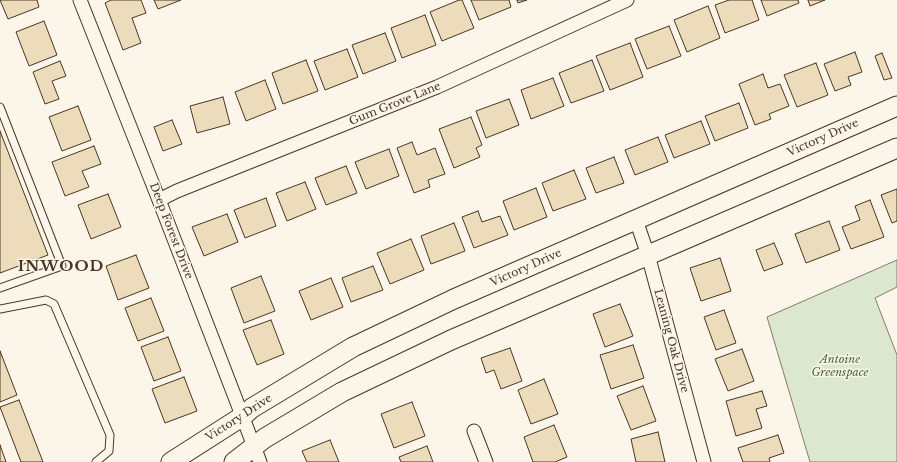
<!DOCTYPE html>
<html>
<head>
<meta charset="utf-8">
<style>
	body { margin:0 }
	canvas { display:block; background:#fbf6e9 }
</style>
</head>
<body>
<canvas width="897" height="462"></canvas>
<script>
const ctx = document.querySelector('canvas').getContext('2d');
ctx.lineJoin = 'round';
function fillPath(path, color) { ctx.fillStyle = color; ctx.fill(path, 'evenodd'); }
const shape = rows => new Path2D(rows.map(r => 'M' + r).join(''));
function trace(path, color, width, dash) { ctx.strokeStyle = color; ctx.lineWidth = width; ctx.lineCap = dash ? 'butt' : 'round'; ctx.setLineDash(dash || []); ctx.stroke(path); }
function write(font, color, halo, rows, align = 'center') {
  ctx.font = font + ' "Libre Baskerville",serif'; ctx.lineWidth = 3; ctx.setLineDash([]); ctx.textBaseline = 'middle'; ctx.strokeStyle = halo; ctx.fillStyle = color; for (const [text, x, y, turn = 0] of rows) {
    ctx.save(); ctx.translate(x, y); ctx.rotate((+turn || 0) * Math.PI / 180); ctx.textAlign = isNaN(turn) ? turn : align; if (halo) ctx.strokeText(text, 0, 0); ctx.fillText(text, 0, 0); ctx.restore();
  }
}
const green = shape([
	[897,260,897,287,875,298,897,355,897,462,810,462,767,317,897,260]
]);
const building = shape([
	[0,0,37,0,39,7,8,19,0,0],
	[111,0,141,0,146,13,132,18,141,43,123,50,105,3,111,0],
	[154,0,181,0,158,9,154,0],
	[459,0,462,0,474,28,442,41,430,12,459,0],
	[471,0,509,0,511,7,479,20,471,0],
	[517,0,527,0,518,3,517,0],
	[729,0,752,0,759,20,725,33,715,5,729,0],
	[761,0,798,0,799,3,767,16,761,0],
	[808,0,825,0,810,6,808,0],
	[708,6,720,38,687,52,674,20,708,6],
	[425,15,436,45,402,58,391,28,425,15],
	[44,21,57,55,29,66,16,32,44,21],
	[669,26,681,56,647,69,635,39,669,26],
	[385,33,396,61,363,74,352,45,385,33],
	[630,43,643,77,610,90,596,56,630,43],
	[347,49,358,77,325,90,314,61,347,49],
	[855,52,862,72,848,77,851,85,835,91,824,64,855,52],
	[882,53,892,78,884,80,875,56,882,53],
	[306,60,318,91,283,104,272,73,306,60],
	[592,60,604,91,571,103,559,73,592,60],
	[60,61,66,76,52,81,59,99,45,104,33,72,60,61],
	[816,63,828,95,797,107,784,75,816,63],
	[763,74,768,88,780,84,789,106,769,114,771,119,755,125,739,84,763,74],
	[553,78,564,106,531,119,521,90,553,78],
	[265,80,276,109,246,121,235,92,265,80],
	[223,97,230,124,197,133,190,106,223,97],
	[509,99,519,125,486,138,476,111,509,99],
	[739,103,748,128,715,141,705,116,739,103],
	[78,106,91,140,62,151,49,117,78,106],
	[471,117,482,145,476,148,480,157,454,168,439,129,471,117],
	[172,120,182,144,163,151,154,127,172,120],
	[701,121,710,144,674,158,665,135,701,121],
	[0,131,48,255,0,273,0,131],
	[658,137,668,162,635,175,625,150,658,137],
	[412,142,417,155,435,148,445,174,428,180,430,187,414,193,397,148,412,142],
	[94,146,101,164,82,171,89,187,65,196,52,162,94,146],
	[389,149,399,176,366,189,355,162,389,149],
	[614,157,624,183,596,193,586,168,614,157],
	[346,166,357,193,326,205,315,178,346,166],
	[574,170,586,199,553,211,542,183,574,170],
	[305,182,316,209,287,221,276,193,305,182],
	[536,188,547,217,514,230,503,201,536,188],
	[897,189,897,221,892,223,881,195,897,189],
	[108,194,121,227,91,239,78,205,108,194],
	[266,198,276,226,245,238,234,210,266,198],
	[870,200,884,237,851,249,842,227,860,220,855,206,870,200],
	[478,211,482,222,500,216,508,235,474,248,462,217,478,211],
	[227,214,238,242,204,256,192,227,227,214],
	[829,221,840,250,806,263,795,234,829,221],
	[454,223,465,251,431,264,421,236,454,223],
	[411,239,424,270,390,284,377,253,411,239],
	[774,243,783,264,764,271,756,250,774,243],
	[136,255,149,288,118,300,106,266,136,255],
	[720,258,731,291,701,301,690,268,720,258],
	[373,266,383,290,351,302,342,278,373,266],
	[261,276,275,311,244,323,231,288,261,276],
	[331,278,343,307,311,320,299,291,331,278],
	[151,298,164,331,138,341,125,308,151,298],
	[620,304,633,336,605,347,593,314,620,304],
	[724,310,736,343,716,350,704,317,724,310],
	[271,320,284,354,257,365,243,330,271,320],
	[168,337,181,371,154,381,141,347,168,337],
	[633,345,644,378,611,389,600,355,633,345],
	[510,348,522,381,501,389,494,370,486,373,481,358,510,348],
	[742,349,754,381,728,391,715,359,742,349],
	[0,351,17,395,0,402,0,351],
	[184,377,197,411,165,423,152,389,184,377],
	[544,379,558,414,531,424,518,390,544,379],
	[643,386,656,421,631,430,617,396,643,386],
	[762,391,767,406,756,409,762,428,736,436,726,401,762,391],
	[19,400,43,462,21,462,0,407,19,400],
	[412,402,425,436,394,448,381,414,412,402],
	[554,425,567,457,555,462,533,462,524,437,554,425],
	[658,432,665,462,636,462,631,439,658,432],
	[778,435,784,453,769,458,770,462,743,462,738,448,778,435],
	[330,440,339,462,307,462,302,451,330,440],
	[0,445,6,462,0,462,0,445],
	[427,446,433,462,401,462,399,457,427,446]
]);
const lane = shape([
	[0,107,62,266,0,288],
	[0,309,46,300,54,304,110,435,109,451,96,462]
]);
const street = shape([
	[80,0,159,200,260,462],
	[159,200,177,191,437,87,627,0],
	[636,220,648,255,704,462],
	[474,431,486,462]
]);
const secondary = shape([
	[171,462,243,416,252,408,353,347,454,299,897,106],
	[234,462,265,438,342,392,451,340,897,148]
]);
const streetNames = [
	["Gum Grove Lane",395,104,-22],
	["Victory Drive",823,138,-24],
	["Deep Forest Drive",171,231,69],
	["Victory Drive",526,268,-24],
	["Leaning Oak Drive",671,341,75],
	["Victory Drive",239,418,-33]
];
const parkNames = [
	["Antoine",840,360],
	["Greenspace",840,373]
];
const districtNames = [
	["INWOOD",61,267]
];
fillPath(green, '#dce7d0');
trace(green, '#887966', 1);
fillPath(building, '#ecdcbc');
trace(building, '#4a3520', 1);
trace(lane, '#4a3520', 9);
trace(street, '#4a3520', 15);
trace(secondary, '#4a3520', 21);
trace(lane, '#fbf6e9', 7);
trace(street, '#fbf6e9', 13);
trace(secondary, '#fbf6e9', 19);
write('11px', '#4a3520', '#fbf6e9', streetNames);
write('italic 11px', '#436837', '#fbf6e9', parkNames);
ctx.letterSpacing = '1px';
write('bold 15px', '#4a3520', '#fbf6e9', districtNames);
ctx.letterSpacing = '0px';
</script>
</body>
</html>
